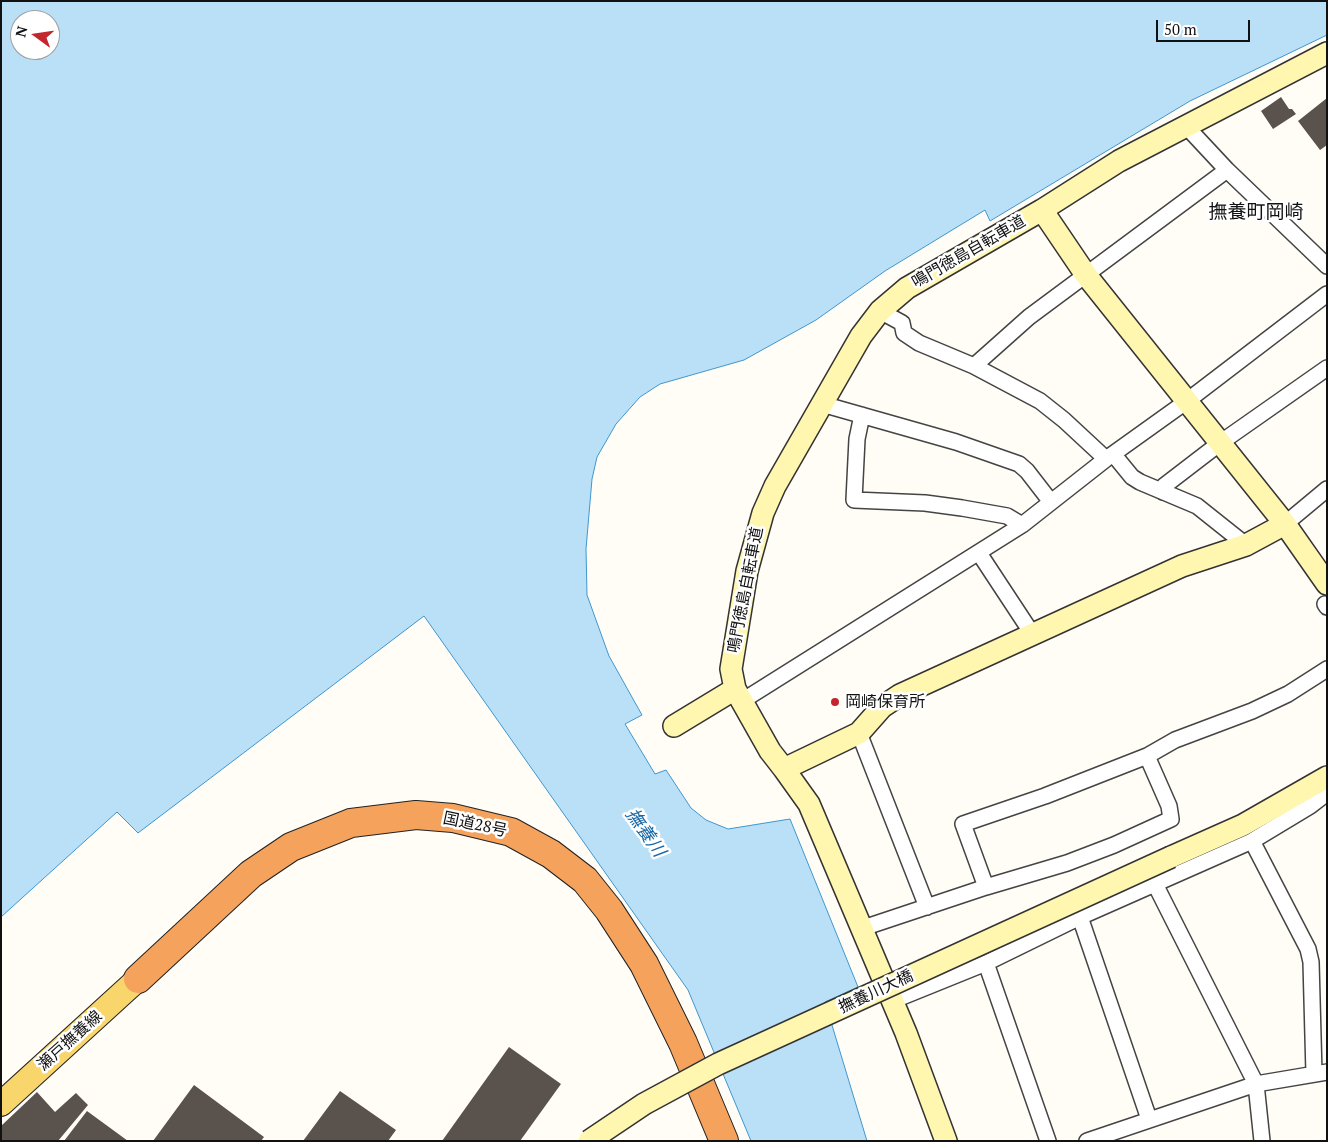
<!DOCTYPE html>
<html>
<head>
<meta charset="utf-8">
<style>
	body { margin:0 }
	#map { position:relative; width:1328px; height:1142px; overflow:hidden; background:#fffdf5; font-family:"PT Serif",serif }
	canvas { display:block }
	.frame { position:absolute; inset:0; border:2px solid #111; pointer-events:none }
	.north { position:absolute; left:10px; top:10px; width:50px; height:50px; box-sizing:border-box; background:#fff; border:1px solid #a0a0a0; border-radius:50%; rotate:284deg; font-size:14px; font-weight:700; line-height:20px; text-align:center; color:#111 }
	.north::after { content:''; display:block; margin:auto; width:18px; height:22px; background:#c4262e; clip-path:polygon(50% 0,100% 100%,50% 72%,0 100%) }
	.scale { position:absolute; left:1156px; top:20px; width:94px; height:22px; box-sizing:border-box; border:2px solid #111; border-top:0; padding-left:6px; font-size:15px; line-height:18px; white-space:nowrap; color:#111; -webkit-text-stroke:4px #fff; paint-order:stroke }
</style>
</head>
<body>
<div id="map">
<canvas width="1328" height="1142"></canvas>
<div class="frame"></div>
<div class="north">N</div>
<div class="scale">50 m</div>
</div>
<script>
const ctx = document.querySelector('canvas').getContext('2d');
ctx.lineJoin = 'round';
function fillPath(path, color) { ctx.fillStyle = color; ctx.fill(path, 'evenodd'); }
const shape = rows => new Path2D(rows.map(r => 'M' + r).join(''));
function trace(path, color, width, dash) { ctx.strokeStyle = color; ctx.lineWidth = width; ctx.lineCap = dash ? 'butt' : 'round'; ctx.setLineDash(dash || []); ctx.stroke(path); }
function write(font, color, halo, rows, align = 'center') {
  ctx.font = font + ' "PT Serif","Noto Sans JP",serif'; ctx.lineWidth = 5; ctx.setLineDash([]); ctx.textBaseline = 'middle'; ctx.strokeStyle = halo; ctx.fillStyle = color; for (const [text, x, y, turn = 0] of rows) {
    ctx.save(); ctx.translate(x, y); ctx.rotate((+turn || 0) * Math.PI / 180); ctx.textAlign = isNaN(turn) ? turn : align; if (halo) ctx.strokeText(text, 0, 0); ctx.fillText(text, 0, 0); ctx.restore();
  }
}
const water = shape([
	[1,1,1327,1,1327,35,1190,101,990,221,985,210,885,271,816,320,744,360,660,384,640,397,616,424,597,457,592,479,586,549,587,595,609,656,642,715,625,724,655,774,666,770,691,808,706,820,728,829,790,819,858,987,825,1002,867,1141,751,1141,688,990,424,616,138,833,117,812,1,917,1,1],
	[20,20,50,20,50,50,20,50,20,20]
]);
const building = shape([
	[1281,97,1289,109,1292,109,1296,114,1273,129,1261,111],
	[1327,98,1327,145,1320,150,1298,121],
	[509,1047,561,1084,520,1141,442,1141],
	[194,1085,264,1137,261,1141,153,1141],
	[340,1091,396,1130,388,1141,303,1141],
	[37,1092,55,1112,76,1093,88,1105,58,1141,1,1141,1,1126],
	[87,1111,128,1141,64,1141]
]);
const street = shape([
	[1185,125,1227,170,1327,266],
	[880,311,902,323,904,333,919,343,974,366,1040,401,1064,420,1106,459],
	[974,366,1029,317,1227,170],
	[822,404,956,442,1019,464,1027,471,1051,502],
	[862,415,857,439,854,500,925,503,962,508,1007,516,1022,525],
	[1114,455,1132,477,1140,482,1197,506,1246,545],
	[1163,492,1164,486,1220,443,1327,368],
	[1285,524,1327,489],
	[979,553,1033,635],
	[1325,604,1327,607],
	[742,701,1022,525,1106,459,1187,401,1327,294],
	[859,733,927,907],
	[1252,841,1308,949,1311,962,1314,1074],
	[1155,884,1256,1084,1262,1141],
	[986,887,963,824,1045,796,1147,756,1175,740,1252,711,1288,694,1327,669],
	[1080,917,1149,1119],
	[860,929,986,887,1067,863,1114,845,1171,819,1169,806,1147,756],
	[986,963,1048,1141],
	[892,1001,986,963,1080,917,1252,841,1310,806,1327,793],
	[1087,1141,1256,1084,1327,1072]
]);
const secondary = shape([
	[1327,53,1119,161,1042,210,907,288,880,311,861,336,775,486,763,513,747,571,731,669,735,689,770,751,784,769,859,733,882,707,900,695,1182,566,1246,545,1285,524,1327,584],
	[1042,210,1086,275,1285,524],
	[674,726,735,689],
	[784,769,809,804,906,1033,946,1141],
	[1171,857,1243,825,1327,777]
]);
const primary = shape([
	[1,1104,138,979]
]);
const highway = shape([
	[138,979,251,874,291,847,351,823,416,815,453,818,511,832,551,854,585,880,609,910,644,964,683,1043,724,1141]
]);
const secondaryBridge = shape([
	[589,1141,644,1104,718,1064,1171,857]
]);
const markers = [
	[835,702,5,"#c4262e"]
];
const streetNames = [
	["鳴門徳島自転車道",969,252,-30],
	["鳴門徳島自転車道",746,590,-79],
	["国道28号",475,825,12],
	["撫養川大橋",876,992,-25],
	["瀬戸撫養線",70,1041,-42]
];
const poiNames = [
	["岡崎保育所",845,702]
];
const waterNames = [
	["撫養川",645,833,55]
];
const quarterNames = [
	["撫養町岡崎",1256,213]
];
fillPath(water, '#b9e0f7');
trace(water, '#3f96cf', 1);
fillPath(building, '#5a524d');
trace(street, '#444', 18);
trace(secondary, '#333', 24);
trace(primary, '#222', 26);
trace(highway, '#222', 30);
trace(street, '#fff', 15);
trace(secondary, '#fff6b0', 21);
trace(primary, '#f9d66b', 24);
trace(highway, '#f5a25d', 28);
trace(secondaryBridge, '#333', 24, []);
trace(secondaryBridge, '#fff6b0', 21);
for (const [x, y, r, color] of markers) { const dot = new Path2D(); dot.arc(x, y, r, 0, 2 * Math.PI); ctx.fillStyle = color; ctx.fill(dot); trace(dot, '#fff', 2); }
write('16px', '#111', '#fff', streetNames);
write('16px', '#111', '#fff', poiNames, 'left');
write('italic 18px', '#1768a6', '#fff', waterNames);
write('19px', '#111', '#fff', quarterNames);
</script>
</body>
</html>
